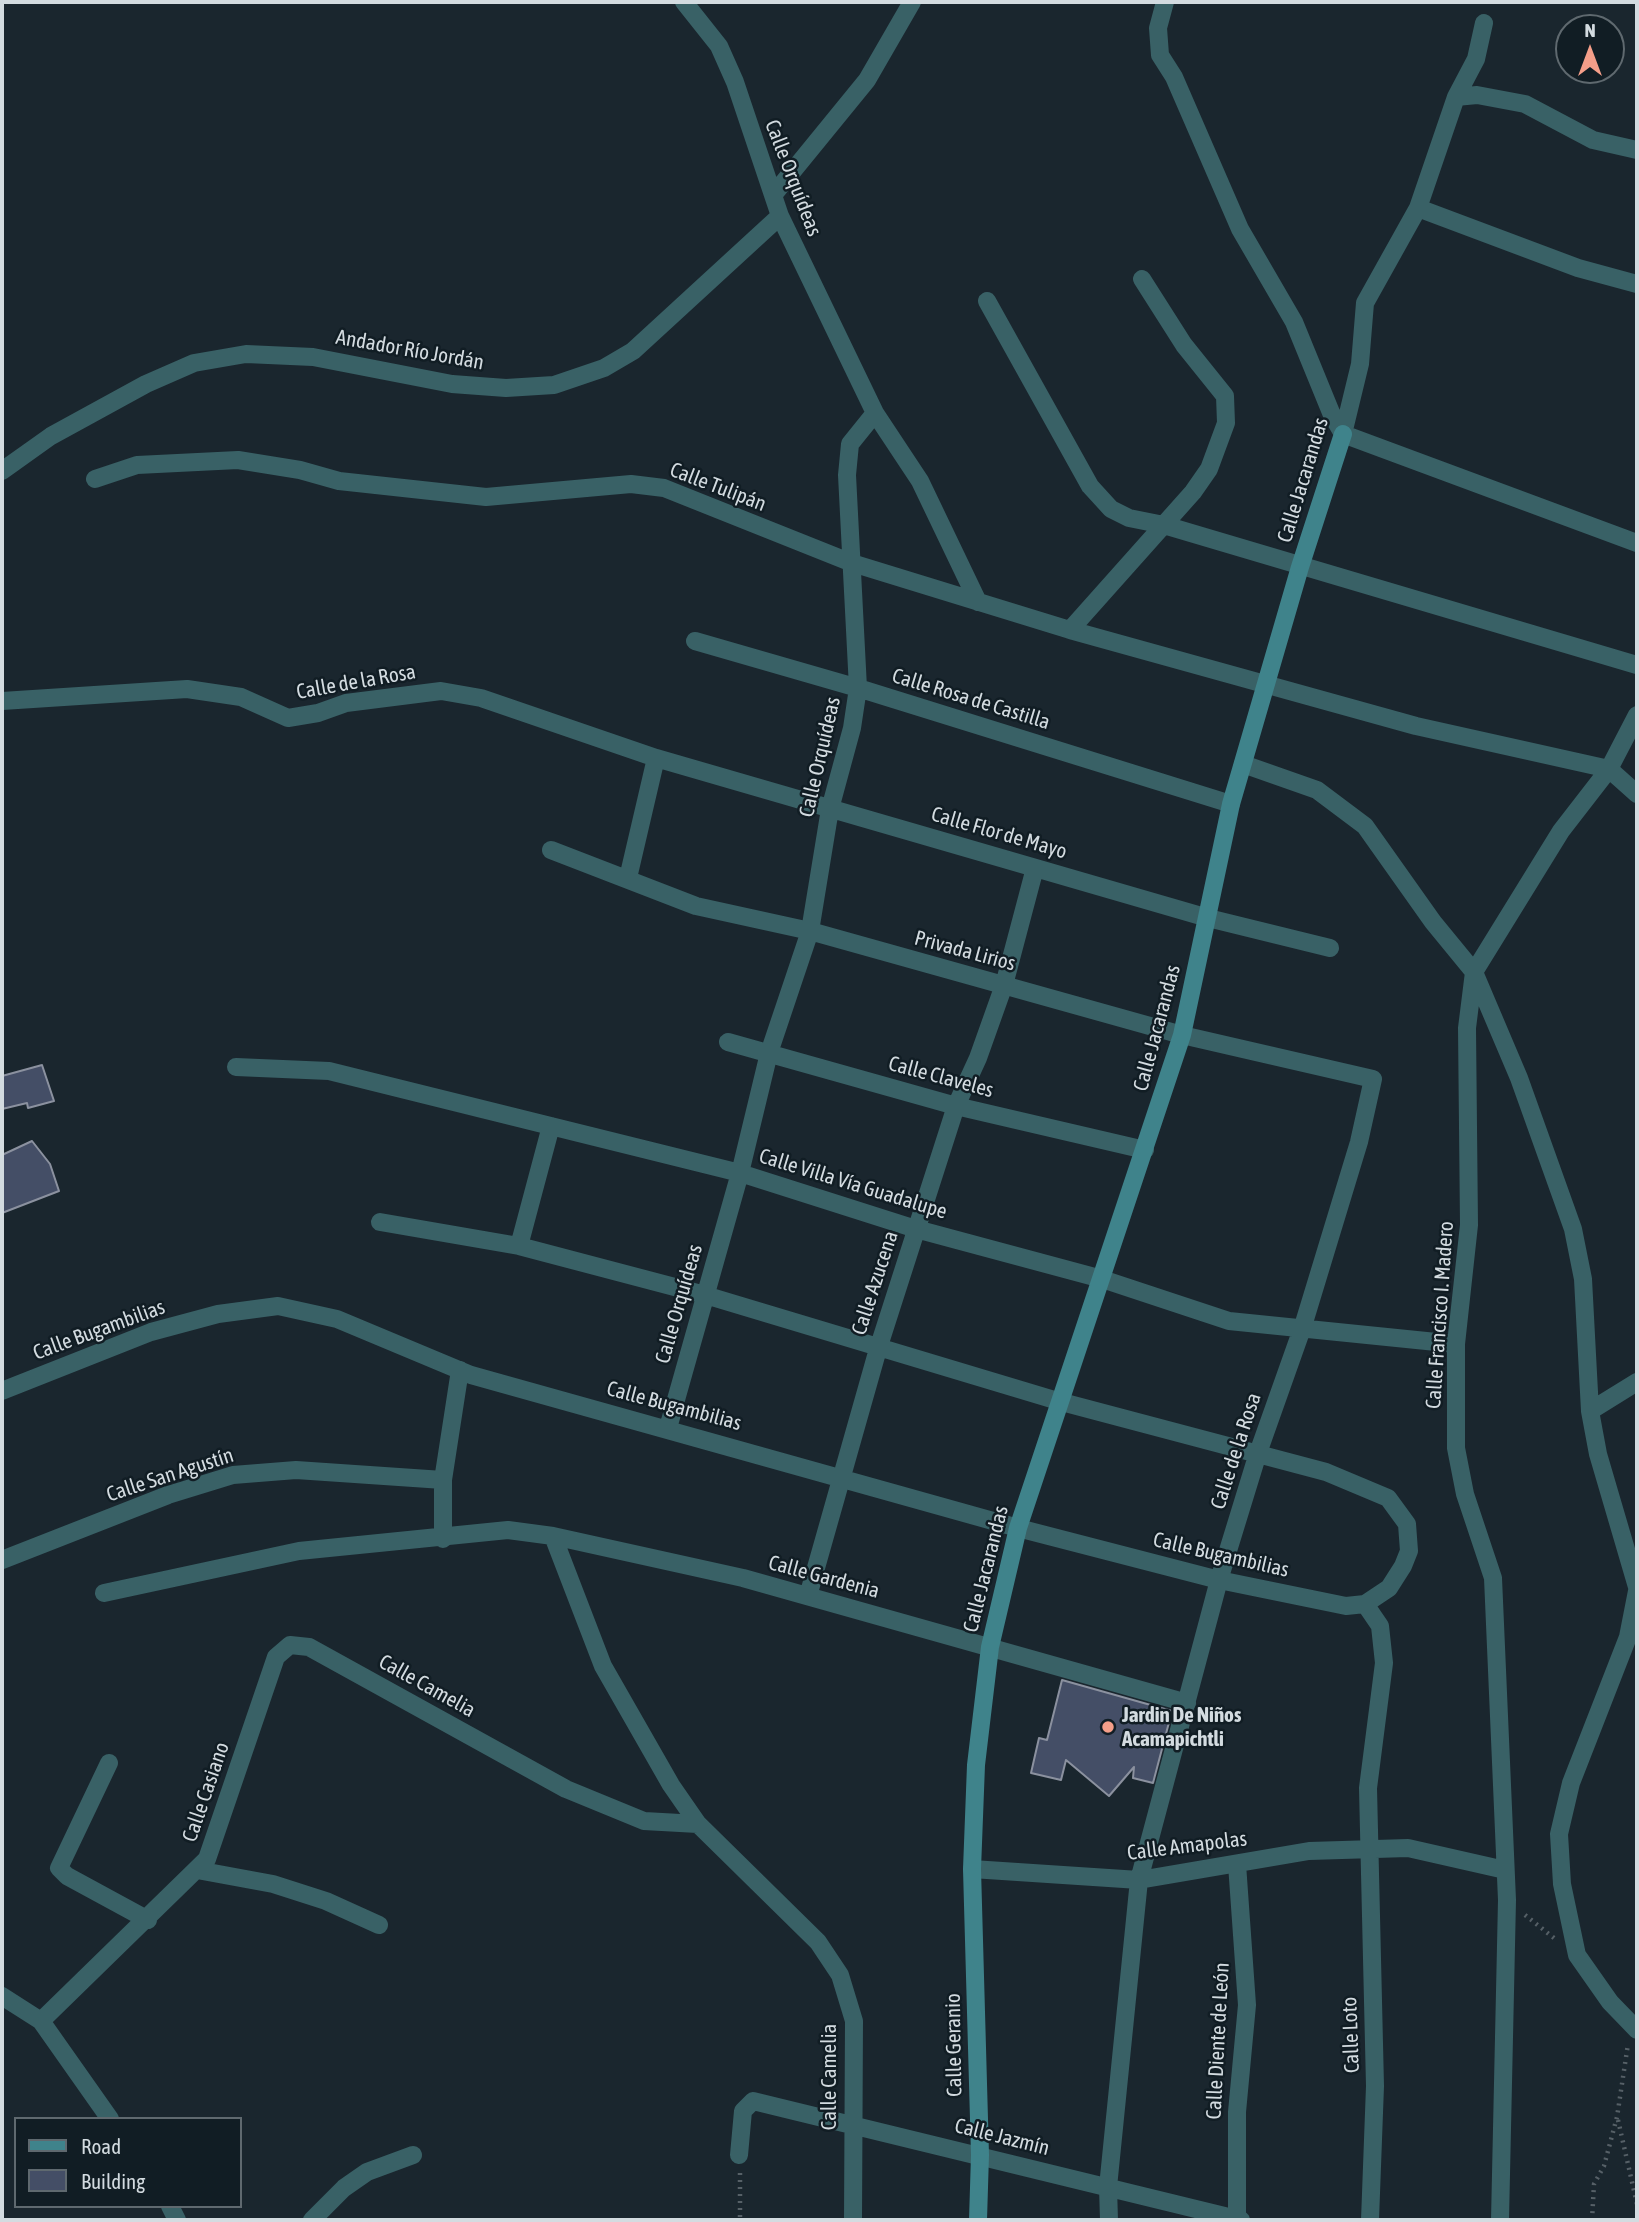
<!DOCTYPE html>
<html>
<head>
<meta charset="utf-8">
<style>
	body { margin:0 }
	#map { position:relative; width:1639px; height:2222px; overflow:hidden; background:#1a262e; font-family:"Asap Condensed",sans-serif }
	canvas { display:block }
	.frame { position:absolute; inset:0; border:4px solid #d3dbe0; pointer-events:none }
	.legend { position:absolute; left:14px; top:2117px; width:228px; height:91px; box-sizing:border-box; background:#111d24; border:2px solid #5f696f; margin:0; padding:9px 12px; list-style:none; font-size:21px; color:#d3dbe0 }
	.legend li { display:flex; align-items:center; gap:14px; height:35px }
	.legend b { width:35px; border:2px solid #5f696f }
	.north { position:absolute; left:1555px; top:14px; width:70px; height:70px; box-sizing:border-box; background:#111d24; border:2px solid #5f696f; border-radius:50%; rotate:0deg; font-size:19px; font-weight:700; line-height:28px; text-align:center; color:#d3dbe0 }
	.north::after { content:''; display:block; margin:auto; width:24px; height:32px; background:#f49e89; clip-path:polygon(50% 0,100% 100%,50% 72%,0 100%) }
</style>
</head>
<body>
<div id="map">
<canvas width="1639" height="2222"></canvas>
<div class="frame"></div>
<ul class="legend">
<li><b style="height:9px;background:#3f838b"></b>Road</li>
<li><b style="height:19px;background:#444e66"></b>Building</li>
</ul>
<div class="north">N</div>
</div>
<script>
const ctx = document.querySelector('canvas').getContext('2d');
ctx.lineJoin = 'round';
function fillPath(path, color) { ctx.fillStyle = color; ctx.fill(path, 'evenodd'); }
const shape = rows => new Path2D(rows.map(r => 'M' + r).join(''));
function trace(path, color, width, dash) { ctx.strokeStyle = color; ctx.lineWidth = width; ctx.lineCap = dash ? 'butt' : 'round'; ctx.setLineDash(dash || []); ctx.stroke(path); }
function write(font, color, halo, rows, align = 'center') {
  ctx.font = font + ' "Asap Condensed",sans-serif'; ctx.lineWidth = 5; ctx.setLineDash([]); ctx.textBaseline = 'middle'; ctx.strokeStyle = halo; ctx.fillStyle = color; for (const [text, x, y, turn = 0] of rows) {
    ctx.save(); ctx.translate(x, y); ctx.rotate((+turn || 0) * Math.PI / 180); ctx.textAlign = isNaN(turn) ? turn : align; if (halo) ctx.strokeText(text, 0, 0); ctx.fillText(text, 0, 0); ctx.restore();
  }
}
const building = shape([
	[42,1065,54,1101,28,1108,27,1103,2,1109,2,1076,42,1065],
	[32,1141,50,1164,59,1191,2,1213,2,1155,32,1141],
	[1062,1680,1172,1711,1153,1783,1133,1778,1134,1767,1109,1796,1066,1760,1061,1780,1031,1773,1039,1738,1047,1740,1062,1680]
]);
const path = shape([
	[1525,1915,1554,1938],
	[1618,2120,1637,2204],
	[740,2173,740,2220],
	[1592,2220,1594,2184,1604,2166,1617,2117,1628,2044]
]);
const street = shape([
	[1165,2,1158,28,1160,55,1174,77,1240,229,1294,322,1332,415,1343,434,1637,543],
	[1456,97,1477,95,1525,104,1593,140,1637,150],
	[774,194,867,80,912,2],
	[1418,208,1578,268,1637,284],
	[987,301,1090,486,1111,509,1129,518,1164,525,1637,665],
	[875,413,920,481,978,602],
	[1343,434,1360,364,1365,303,1418,208,1456,97,1476,59,1484,23],
	[2,471,51,436,146,384,194,363,246,354,313,357,452,384,506,388,554,385,604,368,633,351,780,216],
	[95,479,137,465,238,460,300,470,339,481,486,497,631,484,664,488,852,563,1070,630,1416,726,1609,769,1637,794],
	[1070,630,1193,492,1209,469,1226,423,1225,396,1184,345,1142,279],
	[695,641,858,688,1231,804],
	[2,701,187,689,241,697,288,718,318,713,346,703,441,691,481,698,656,758,1208,918,1330,948],
	[1243,764,1317,790,1365,826,1433,922,1474,972,1519,1078,1573,1229,1583,1279,1590,1411,1598,1454,1637,1587],
	[551,850,696,906,810,931,1182,1035,1373,1079,1359,1142,1303,1326,1258,1453,1219,1580,1139,1880,1108,2187,1109,2220],
	[628,878,656,758],
	[728,1042,956,1106,1145,1150],
	[236,1067,329,1071,740,1173,916,1229,1102,1279,1229,1321,1456,1344],
	[519,1246,551,1126],
	[2,1391,151,1332,218,1314,278,1306,337,1319,471,1375,1018,1528,1219,1580,1346,1606,1365,1604,1389,1588,1403,1566,1409,1551,1407,1524,1388,1498,1326,1472,1058,1401,705,1295,519,1246,380,1222],
	[1590,1411,1637,1382],
	[668,1428,740,1173,769,1053,810,931,830,809,852,728,858,688,847,475,850,444,875,413,780,216,735,82,719,46,684,2],
	[553,1536,603,1666,671,1785,698,1824,818,1942,840,1975,854,2021,853,2220],
	[443,1539,443,1480,460,1370],
	[2,1560,168,1495,233,1475,296,1470,443,1480],
	[1637,1591,1628,1637,1571,1783,1559,1834,1562,1884,1577,1955,1610,2002,1637,2030],
	[104,1593,299,1551,508,1530,553,1536,743,1578,1187,1703],
	[808,1596,878,1349,956,1106,978,1058,1004,985,1035,868],
	[1365,1604,1380,1626,1384,1663,1368,1788,1375,2086,1370,2220],
	[109,1763,59,1868,67,1876,148,1920],
	[972,1869,1139,1880,1309,1851,1408,1848,1505,1870],
	[197,1870,273,1884,326,1901,379,1925],
	[2,1996,41,2021,110,2119],
	[41,2021,207,1859,276,1657,290,1645,309,1647,566,1789,644,1821,698,1824],
	[739,2155,743,2111,753,2101,1241,2220],
	[170,2206,177,2220],
	[312,2220,344,2188,367,2172,413,2155],
	[1237,2220,1237,2112,1247,2005,1237,1864],
	[1500,2220,1507,1900,1493,1578,1465,1494,1456,1448,1456,1344,1469,1225,1467,1028,1474,972,1561,831,1609,769,1637,715]
]);
const secondary = shape([
	[978,2220,980,2155,972,1869,976,1765,990,1647,1018,1528,1182,1035,1231,804,1300,567,1343,434]
]);
const markers = [
	[1108,1727,7,"#f49e89"]
];
const streetNames = [
	["Calle Orquídeas",793,178,69],
	["Andador Río Jordán",410,350,10],
	["Calle Jacarandas",1303,480,-73],
	["Calle Tulipán",718,487,21],
	["Calle de la Rosa",356,682,-10],
	["Calle Rosa de Castilla",971,699,17],
	["Calle Orquídeas",820,757,-77],
	["Calle Flor de Mayo",999,833,16],
	["Privada Lirios",965,951,15],
	["Calle Jacarandas",1157,1028,-75],
	["Calle Claveles",941,1077,15],
	["Calle Villa Vía Guadalupe",853,1184,17],
	["Calle Azucena",875,1283,-72],
	["Calle Orquídeas",679,1304,-74],
	["Calle Francisco I. Madero",1440,1315,-86],
	["Calle Bugambilias",99,1330,-20],
	["Calle Bugambilias",674,1406,15],
	["Calle de la Rosa",1236,1451,-72],
	["Calle San Agustín",170,1475,-18],
	["Calle Bugambilias",1221,1555,13],
	["Calle Jacarandas",986,1569,-76],
	["Calle Gardenia",824,1577,15],
	["Calle Camelia",427,1686,29],
	["Calle Casiano",206,1792,-71],
	["Calle Amapolas",1187,1846,-7],
	["Calle Loto",1351,2035,-92],
	["Calle Diente de León",1218,2041,-87],
	["Calle Geranio",954,2045,-91],
	["Calle Camelia",829,2077,-90],
	["Calle Jazmín",1002,2137,14]
];
const poiNames = [
	["Jardin De Niños",1122,1715],
	["Acamapichtli",1122,1739]
];
fillPath(building, '#444e66');
trace(building, '#8b919f', 2);
trace(path, '#566067', 4.5, [2, 5]);
trace(street, '#396166', 18);
trace(secondary, '#3f838b', 18);
for (const [x, y, r, color] of markers) { const dot = new Path2D(); dot.arc(x, y, r, 0, 2 * Math.PI); ctx.fillStyle = color; ctx.fill(dot); trace(dot, '#111d24', 2.5); }
write('21px', '#d3dbe0', '#111d24', streetNames);
write('bold 21px', '#d3dbe0', '#111d24', poiNames, 'left');
</script>
</body>
</html>
